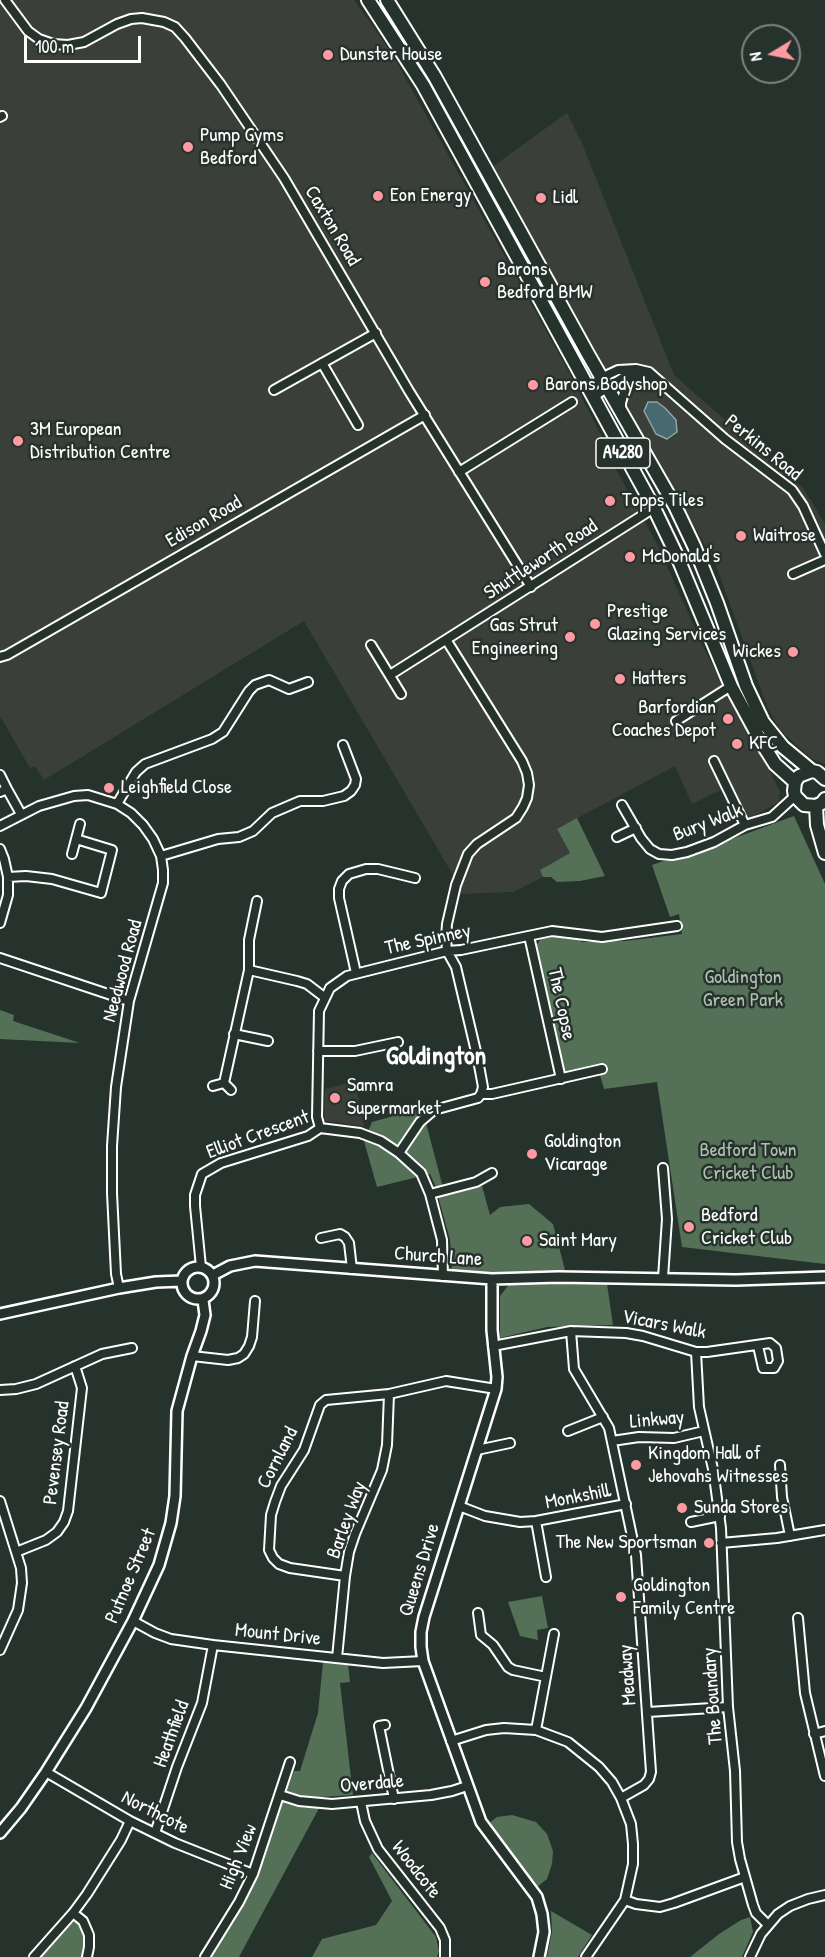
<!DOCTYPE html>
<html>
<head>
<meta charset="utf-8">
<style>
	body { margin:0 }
	#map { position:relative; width:825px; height:1957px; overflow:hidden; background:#26332d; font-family:"Patrick Hand",sans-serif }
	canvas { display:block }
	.north { position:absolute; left:741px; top:24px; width:60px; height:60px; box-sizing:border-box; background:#26332d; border:2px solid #7d8581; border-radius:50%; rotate:260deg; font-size:16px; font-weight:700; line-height:24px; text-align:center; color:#fff }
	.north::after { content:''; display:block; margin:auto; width:21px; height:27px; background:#ff9aa2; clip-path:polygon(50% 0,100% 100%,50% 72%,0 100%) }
	.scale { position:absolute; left:24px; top:36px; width:117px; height:27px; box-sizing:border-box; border:3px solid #fff; border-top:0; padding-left:8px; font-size:18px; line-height:21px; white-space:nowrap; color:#fff; -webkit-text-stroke:4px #26332d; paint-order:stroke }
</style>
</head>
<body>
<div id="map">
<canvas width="825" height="1957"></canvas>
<div class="north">N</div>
<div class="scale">100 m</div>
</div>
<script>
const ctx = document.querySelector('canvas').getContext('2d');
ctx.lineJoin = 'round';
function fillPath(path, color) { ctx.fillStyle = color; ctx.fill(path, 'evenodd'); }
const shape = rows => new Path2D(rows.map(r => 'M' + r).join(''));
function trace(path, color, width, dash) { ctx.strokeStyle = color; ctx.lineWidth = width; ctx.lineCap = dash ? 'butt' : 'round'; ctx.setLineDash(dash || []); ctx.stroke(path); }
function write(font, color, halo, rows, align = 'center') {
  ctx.font = font + ' "Patrick Hand",sans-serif'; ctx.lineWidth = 5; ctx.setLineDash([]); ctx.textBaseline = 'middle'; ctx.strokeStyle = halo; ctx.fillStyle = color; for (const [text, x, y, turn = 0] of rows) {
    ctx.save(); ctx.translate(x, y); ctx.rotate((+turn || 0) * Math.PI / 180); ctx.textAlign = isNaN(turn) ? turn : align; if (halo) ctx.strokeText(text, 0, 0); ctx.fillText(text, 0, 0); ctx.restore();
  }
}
const built = shape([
	[0,0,354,0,391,52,564,363,604,441,610,460,622,480,657,544,707,655,769,769,780,792,779,802,741,823,723,789,692,804,675,766,557,829,570,853,540,870,543,877,513,892,460,894,453,875,304,621,44,780,35,766,30,768,0,716],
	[567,113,582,143,674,375,804,489,825,524,825,764,812,759,780,730,768,709,715,563,492,167],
	[355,1081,364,1126,324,1121,325,1089]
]);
const green = shape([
	[794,816,825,884,825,1264,682,1247,657,1082,604,1089,600,1075,558,1084,563,1064,536,946,542,937,575,937,582,942,625,941,682,934,679,914,670,917,652,865,740,836],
	[577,818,605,876,580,881,557,882,551,877,543,877,540,870,570,853,557,829],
	[0,1010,14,1015,13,1021,80,1043,0,1039],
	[422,1108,445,1195,482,1186,490,1215,500,1207,529,1204,553,1224,565,1270,484,1273,452,1272,450,1240,435,1185,430,1174,377,1187,364,1141,372,1122],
	[510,1283,607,1284,613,1325,547,1327,500,1338,500,1296],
	[542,1596,548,1628,537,1630,538,1640,520,1636,508,1602],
	[323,1662,348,1664,350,1682,340,1683,353,1795,321,1797,318,1810,239,1957,211,1957,254,1879,294,1771,300,1771,318,1713],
	[512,1815,536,1822,547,1834,553,1851,552,1864,547,1879,536,1888,488,1824,497,1817],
	[372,1853,436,1937,439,1951,437,1957,312,1957,322,1939,376,1925,392,1901,369,1857],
	[551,1911,592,1935,578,1957,547,1957,552,1932],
	[750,1917,753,1932,742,1957,690,1957,719,1934,741,1920],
	[75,1922,81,1924,86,1934,86,1946,83,1957,37,1957,68,1923]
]);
const water = shape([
	[648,402,657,402,665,408,676,420,677,432,667,439,656,434,644,411,648,402]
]);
const minor = shape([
	[5,0,28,31,39,39,53,44,68,45,84,42,117,24,131,19,142,18,164,22,175,27,185,38,221,85,284,178,409,391,531,587],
	[0,117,2,116],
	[322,363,358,425],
	[588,389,601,378,618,370,636,369,649,372,725,439,792,490,803,506,825,554],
	[274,390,376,333],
	[593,397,624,377,635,375,650,379],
	[621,409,621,403,625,389,635,382,651,380],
	[459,472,572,402],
	[793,574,825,560],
	[371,645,401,694],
	[0,657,7,655,425,415],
	[390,675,654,508],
	[676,721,731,686],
	[714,761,745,825],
	[0,775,7,789],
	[0,792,7,789,21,814],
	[117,804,136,772,145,764,212,739,223,732,249,691,255,685,269,680,289,689,308,682],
	[622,805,641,838,650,849,659,854,672,855,687,852,714,842,745,825,772,817,795,796],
	[0,826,39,806,74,796,88,795,117,804,131,813,143,825,153,839,161,856,163,870,163,883,129,1001,116,1087,112,1146,112,1193,116,1274,119,1288],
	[617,837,636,828],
	[0,849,4,859,8,877,8,895,0,923],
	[72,854,80,824],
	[161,856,218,839,239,837,253,831,272,813,300,801,323,801,344,796,351,791,355,785,356,779,343,745],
	[8,877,26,876,52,879,101,893,112,850,76,839],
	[529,936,561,1079],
	[0,958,129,1001],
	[249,970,297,981,307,984,324,997],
	[356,973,339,898,339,889,342,881,349,874,366,869,378,869,415,878],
	[234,1034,268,1041],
	[318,1051,355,1051,398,1042],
	[224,1083,249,970,249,940,257,901],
	[224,1083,231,1090],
	[213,1086,224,1083],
	[481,1094,492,1094,602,1069],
	[320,1128,317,1117,319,1011,330,988,347,976,447,951,461,950,552,931,602,937,677,926],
	[399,1153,420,1122,434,1110,478,1098,481,1094,483,1087,478,1060,456,967,447,951,446,938,447,924,456,885,468,854,477,844,516,818,523,807,527,798,529,785,527,773,522,761,447,641],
	[430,1194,476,1182,492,1173],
	[321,1238,340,1234,345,1237,349,1243,352,1269],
	[201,1267,195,1206,195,1195,202,1174,221,1163,308,1136,320,1128,360,1133,381,1141,399,1153,421,1173,430,1194,442,1240,443,1276],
	[663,1278,667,1219,663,1168],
	[571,1331,574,1369,609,1428,636,1555,651,1772,649,1779,644,1785,621,1798],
	[493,1346,571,1331,626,1333,643,1336,696,1352,707,1352,770,1343,776,1348,778,1361,774,1368,763,1368,758,1346],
	[696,1352,699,1407,713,1469,721,1528,728,1707,735,1771,737,1842,740,1859,753,1905,756,1913,768,1925],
	[192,1356,228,1360,238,1358,244,1354,249,1346,252,1337,255,1301],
	[0,1390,16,1389,36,1384,102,1354,132,1348],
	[568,1431,603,1417],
	[612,1441,639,1437,674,1438,704,1431],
	[477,1450,510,1443],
	[780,1465,782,1497,790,1536],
	[0,1501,21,1568,22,1583,18,1610,0,1650],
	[459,1506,485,1516,520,1522,536,1521,626,1504],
	[536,1521,546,1577],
	[691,1522,720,1516],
	[721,1543,777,1538,825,1530],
	[16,1552,46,1540,57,1532,64,1522,68,1511,82,1388,75,1366],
	[345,1576,290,1568,279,1564,273,1558,269,1550,271,1515,275,1502,281,1486,304,1450,320,1405,326,1400,389,1394,446,1381,496,1389],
	[478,1613,481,1635,493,1645,508,1667,513,1670,546,1677],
	[798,1618,805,1693,825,1776],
	[133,1621,155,1633,171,1639,213,1645,383,1663,423,1661],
	[337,1658,345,1576,349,1552,355,1534,382,1470,387,1445,389,1394],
	[648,1712,728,1707],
	[385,1725,379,1726,394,1799],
	[536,1730,554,1634],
	[814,1734,825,1731],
	[451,1741,486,1730,504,1728,536,1730,568,1742,599,1767,612,1782,621,1798,631,1824,633,1844,633,1864,625,1900,586,1957],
	[46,1772,130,1821,175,1843,253,1874],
	[280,1795,299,1801,332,1804,431,1795,452,1791,467,1786],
	[361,1802,365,1821,378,1849,440,1928,445,1940,445,1957],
	[155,1833,177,1767,202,1703,213,1645],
	[625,1900,636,1904,660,1907,674,1903,745,1877],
	[73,1913,83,1921,89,1935,89,1947,87,1957],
	[34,1957,73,1913,87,1894,121,1840,130,1821],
	[205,1957,239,1902,253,1874,290,1762],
	[750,1957,761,1934,778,1914,790,1906,808,1899,825,1895]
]);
const tertiary = shape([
	'182 1283a16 16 0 1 1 32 0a16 16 0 1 1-32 0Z',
	[213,1275,230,1266,255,1261,492,1279,558,1277,736,1280,825,1277],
	[492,1279,492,1330,497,1377,496,1389,424,1617,421,1632,421,1647,423,1661,481,1822,537,1897,542,1914,544,1932,539,1957],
	[0,1314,119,1288,156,1282,182,1281],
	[0,1833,21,1808,46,1772,86,1708,133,1621,159,1565,171,1523,175,1496,177,1411,192,1356,201,1331,205,1315,203,1300]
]);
const primary = shape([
	[368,0,423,85,654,508,677,556,731,686,763,745,775,764,795,782],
	[387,0,435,77,588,354,675,506,694,546,717,603,746,686,763,722,783,747,812,771,817,772,825,779],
	[812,771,799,776,795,782,794,791,795,796,804,805,816,806,822,803,825,799],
	[816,806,817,825,825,853]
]);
const markers = [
	[328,55,6,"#ff9aa2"],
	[188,147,6,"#ff9aa2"],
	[378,196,6,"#ff9aa2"],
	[541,198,6,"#ff9aa2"],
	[485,282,6,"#ff9aa2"],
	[533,385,6,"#ff9aa2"],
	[18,441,6,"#ff9aa2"],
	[610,501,6,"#ff9aa2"],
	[741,536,6,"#ff9aa2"],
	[630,557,6,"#ff9aa2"],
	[595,624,6,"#ff9aa2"],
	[570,637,6,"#ff9aa2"],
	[793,652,6,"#ff9aa2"],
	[620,679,6,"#ff9aa2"],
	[728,719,6,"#ff9aa2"],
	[737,744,6,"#ff9aa2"],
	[109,788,6,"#ff9aa2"],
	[335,1098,6,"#ff9aa2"],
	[532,1154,6,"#ff9aa2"],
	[689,1227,6,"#ff9aa2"],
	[527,1241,6,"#ff9aa2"],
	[636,1465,6,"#ff9aa2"],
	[682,1508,6,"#ff9aa2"],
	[709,1543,6,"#ff9aa2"],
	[621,1597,6,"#ff9aa2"]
];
const shields = [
	[623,453,54]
];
const shieldNames = [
	["A4280",623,453]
];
const poiNames = [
	["Dunster House",340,55],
	["Pump Gyms",200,136],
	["Bedford",200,159],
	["Eon Energy",390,196],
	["Lidl",553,198],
	["Barons",497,270],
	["Bedford BMW",497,293],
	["Barons Bodyshop",545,385],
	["3M European",30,430],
	["Distribution Centre",30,453],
	["Topps Tiles",622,501],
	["Waitrose",753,536],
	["McDonald's",642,557],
	["Prestige",607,612],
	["Glazing Services",607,635],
	["Gas Strut",558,626,"right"],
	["Engineering",558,649,"right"],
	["Wickes",781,652,"right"],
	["Hatters",632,679],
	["Barfordian",716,708,"right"],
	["Coaches Depot",716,731,"right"],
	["KFC",749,744],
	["Leighfield Close",121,788],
	["Samra",347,1086],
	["Supermarket",347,1109],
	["Goldington",544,1142],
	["Vicarage",544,1165],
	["Bedford",701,1216],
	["Cricket Club",701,1239],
	["Saint Mary",539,1241],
	["Kingdom Hall of",648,1454],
	["Jehovahs Witnesses",648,1477],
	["Sunda Stores",694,1508],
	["The New Sportsman",697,1543,"right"],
	["Goldington",633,1586],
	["Family Centre",633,1609]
];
const streetNames = [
	["Caxton Road",332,226,59],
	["Perkins Road",763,448,39],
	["Edison Road",204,522,-30],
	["Shuttleworth Road",541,560,-33],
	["Bury Walk",708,823,-21],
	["The Spinney",428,940,-12],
	["Needwood Road",123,971,-75],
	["The Copse",561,1004,78],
	["Elliot Crescent",258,1135,-20],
	["Church Lane",438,1257,4],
	["Vicars Walk",664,1325,11],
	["Linkway",657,1420,-5],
	["Pevensey Road",57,1453,-83],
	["Cornland",278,1458,-63],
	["Monkshill",578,1497,-11],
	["Barley Way",347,1520,-70],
	["Queens Drive",420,1570,-73],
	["Putnoe Street",131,1576,-67],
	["Mount Drive",278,1635,6],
	["Meadway",628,1675,-94],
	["The Boundary",713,1696,-94],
	["Heathfield",172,1734,-70],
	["Overdale",372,1784,-5],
	["Northcote",155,1813,27],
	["High View",239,1857,-68],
	["Woodcote",416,1870,52]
];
const parkNames = [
	["Goldington",743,978],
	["Green Park",743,1001],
	["Bedford Town",748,1151],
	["Cricket Club",748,1174]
];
const districtNames = [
	["Goldington",436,1057]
];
fillPath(built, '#3a3f39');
fillPath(green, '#547057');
fillPath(water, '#48696f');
trace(water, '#91a5a9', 1.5);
trace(minor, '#fff', 12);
trace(tertiary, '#fff', 14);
trace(primary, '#fff', 16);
trace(minor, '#26332d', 8);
trace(tertiary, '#26332d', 9);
trace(primary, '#26332d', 12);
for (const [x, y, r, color] of markers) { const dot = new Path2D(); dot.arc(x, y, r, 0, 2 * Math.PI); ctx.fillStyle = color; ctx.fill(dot); trace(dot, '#26332d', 2); }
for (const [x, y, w] of shields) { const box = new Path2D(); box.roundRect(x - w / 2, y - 15, w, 30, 4.5); ctx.fillStyle = '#26332d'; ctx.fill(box); trace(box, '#fff', 1.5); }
write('bold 18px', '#fff', null, shieldNames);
write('20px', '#fff', '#26332d', poiNames, 'left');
write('20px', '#fff', '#26332d', streetNames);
write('20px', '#b2bfb3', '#26332d', parkNames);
write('bold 26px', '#fff', '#26332d', districtNames);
</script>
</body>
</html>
